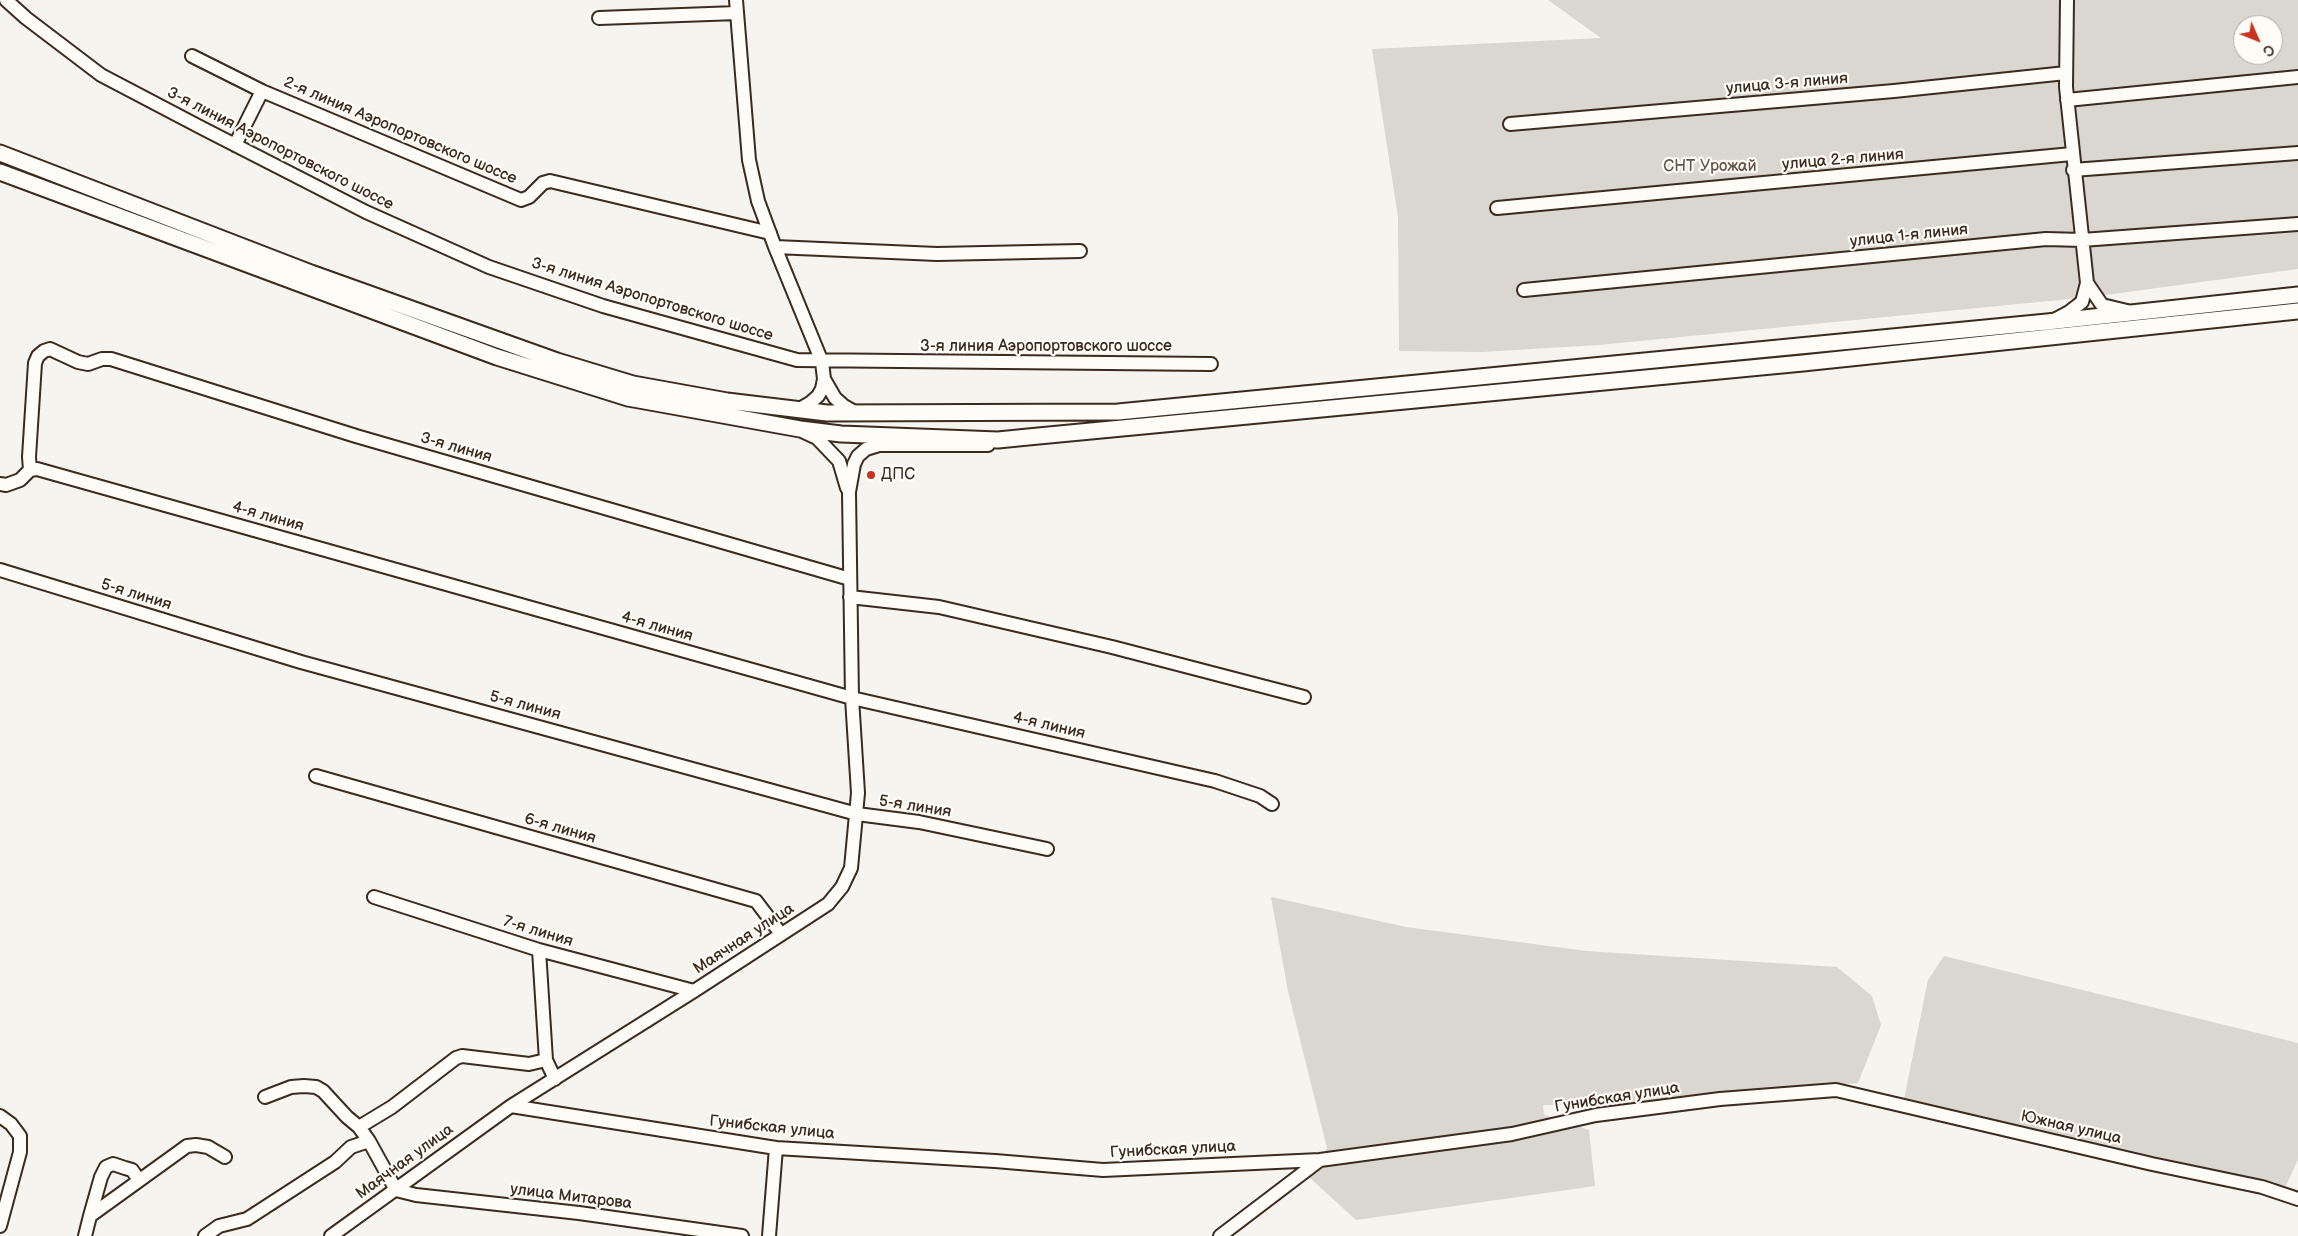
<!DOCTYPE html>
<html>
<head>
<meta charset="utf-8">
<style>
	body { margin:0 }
	#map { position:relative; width:2298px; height:1236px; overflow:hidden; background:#f5f4ee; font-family:"Balsamiq Sans",sans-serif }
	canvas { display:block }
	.north { position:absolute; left:2233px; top:15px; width:50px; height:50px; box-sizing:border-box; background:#fdfcf7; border:1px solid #afa8a0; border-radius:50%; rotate:134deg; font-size:14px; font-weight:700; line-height:20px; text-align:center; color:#3b2a1e }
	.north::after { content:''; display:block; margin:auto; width:18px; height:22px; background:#c8321e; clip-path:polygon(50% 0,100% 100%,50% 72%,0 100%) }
</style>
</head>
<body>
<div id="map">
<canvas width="2298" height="1236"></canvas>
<div class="north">С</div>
</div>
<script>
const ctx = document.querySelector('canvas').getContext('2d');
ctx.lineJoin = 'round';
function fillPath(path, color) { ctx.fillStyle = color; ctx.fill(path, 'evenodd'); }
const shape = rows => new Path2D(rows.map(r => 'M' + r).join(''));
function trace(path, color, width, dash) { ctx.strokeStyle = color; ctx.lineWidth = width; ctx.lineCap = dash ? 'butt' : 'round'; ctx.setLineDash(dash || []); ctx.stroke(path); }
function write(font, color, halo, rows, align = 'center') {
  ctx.font = font + ' "Balsamiq Sans",sans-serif'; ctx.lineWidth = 4.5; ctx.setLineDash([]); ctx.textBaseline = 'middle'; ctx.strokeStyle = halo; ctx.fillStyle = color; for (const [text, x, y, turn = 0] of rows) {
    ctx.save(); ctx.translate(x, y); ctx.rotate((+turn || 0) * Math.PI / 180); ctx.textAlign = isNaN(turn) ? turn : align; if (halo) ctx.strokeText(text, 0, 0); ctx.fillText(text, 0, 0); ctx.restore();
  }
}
const green = shape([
	[1548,0,2298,0,2298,269,2090,297,1599,345,1482,352,1399,351,1398,217,1372,49,1601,38],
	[2243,25,2273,25,2273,55,2243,55],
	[1271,897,1406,927,1586,951,1837,967,1872,996,1881,1025,1858,1083,1625,1105,1543,1105,1544,1115,1589,1130,1595,1186,1356,1220,1310,1178,1327,1148,1288,991],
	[1944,956,2298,1043,2298,1159,2286,1186,1904,1099,1928,980]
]);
const minor = shape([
	[6,0,26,18,101,75,202,128,366,212,489,267,603,306,797,360,1211,364],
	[736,0,749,160,758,201,775,247,822,362,824,379,822,389,818,396,810,403,798,410],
	[599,18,737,13],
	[192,56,262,91,521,200,529,197,543,183,550,181,770,233],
	[2067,100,2298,77],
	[1510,124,1894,91,2066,73],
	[235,145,262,91],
	[2073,170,2298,153],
	[1497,208,2072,154],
	[775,247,937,254,1080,251],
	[2087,283,2102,305,2127,311],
	[1524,290,2046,239,2082,240,2298,224],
	[2056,319,2069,312,2082,302,2087,283,2066,87,2067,0],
	[824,379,835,398,844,406,858,414],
	[804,432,817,438,839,461,847,488],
	[30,470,29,457,35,363,38,356,44,351,50,349,78,362,88,364,102,359,111,359,356,436,850,579],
	[0,484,6,485,20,480,30,470,37,469,852,698,1215,781,1260,796,1272,804],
	[0,570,301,662,857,814,919,822,1047,849],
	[850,597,939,607,1112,647,1304,697],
	[316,776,756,901,781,934],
	[374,897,539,950,694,991],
	[539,950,546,1060,555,1079],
	[265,1097,291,1087,304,1086,316,1087,323,1091,347,1117,359,1127,369,1141,396,1190,416,1195,579,1213,742,1236],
	[511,1106,776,1148,995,1161,1103,1170,1320,1160,1512,1134,1596,1115,1720,1099,1836,1090,2152,1164,2262,1187,2298,1199],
	[0,1116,11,1124,20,1136,20,1152,0,1226],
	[359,1127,392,1107,456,1058,462,1056,529,1064,546,1060],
	[90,1216,101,1177,106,1167,113,1164,125,1168,132,1170,139,1180],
	[85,1236,90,1216,187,1146,196,1145,208,1147,225,1157],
	[205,1236,219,1226,247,1219,335,1162,351,1147,369,1141],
	[331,1236,511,1106,694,991,828,904,842,887,851,868,858,793,852,698,849,492,854,464,858,456,866,449,879,445,988,445],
	[769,1236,776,1148],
	[1220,1236,1320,1160]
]);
const major = shape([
	[0,153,311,273,557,361,633,384,727,401,827,413,1118,412,2047,322,2298,295],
	[0,172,497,357,628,398,800,429,841,434,998,440,1028,437,1803,363,2298,311]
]);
const markers = [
	[871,475,5,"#c8321e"]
];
const streetNames = [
	["улица 3-я линия",1787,84,-5],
	["2-я линия Аэропортовского шоссе",400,131,23],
	["3-я линия Аэропортовского шоссе",280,149,27],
	["улица 2-я линия",1843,160,-5],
	["улица 1-я линия",1909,236,-6],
	["3-я линия Аэропортовского шоссе",652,300,17],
	["3-я линия Аэропортовского шоссе",1046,347],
	["3-я линия",456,448,16],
	["4-я линия",268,517,16],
	["5-я линия",136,595,17],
	["4-я линия",657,627,16],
	["5-я линия",525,706,15],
	["4-я линия",1049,726,13],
	["5-я линия",915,807,9],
	["6-я линия",560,829,16],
	["7-я линия",538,932,17],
	["Маячная улица",744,939,-33],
	["Гунибская улица",1617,1098,-9],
	["Гунибская улица",772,1128,6],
	["Южная улица",2071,1128,13],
	["Гунибская улица",1173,1150,-3],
	["Маячная улица",405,1162,-36],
	["улица Митарова",571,1197,7]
];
const parkNames = [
	["СНТ Урожай",1710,167]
];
const poiNames = [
	["ДПС",881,475]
];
fillPath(green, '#dad6d0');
trace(minor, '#3b2a1e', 16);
trace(major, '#3b2a1e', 19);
trace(minor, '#fdfcf7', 12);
trace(major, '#fdfcf7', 15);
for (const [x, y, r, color] of markers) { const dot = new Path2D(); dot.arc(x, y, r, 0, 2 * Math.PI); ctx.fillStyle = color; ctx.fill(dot); trace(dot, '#fdfcf7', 2); }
write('16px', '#3b2a1e', '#fdfcf7', streetNames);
write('16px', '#63554a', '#fdfcf7', parkNames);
write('16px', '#3b2a1e', '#fdfcf7', poiNames, 'left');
</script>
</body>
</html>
